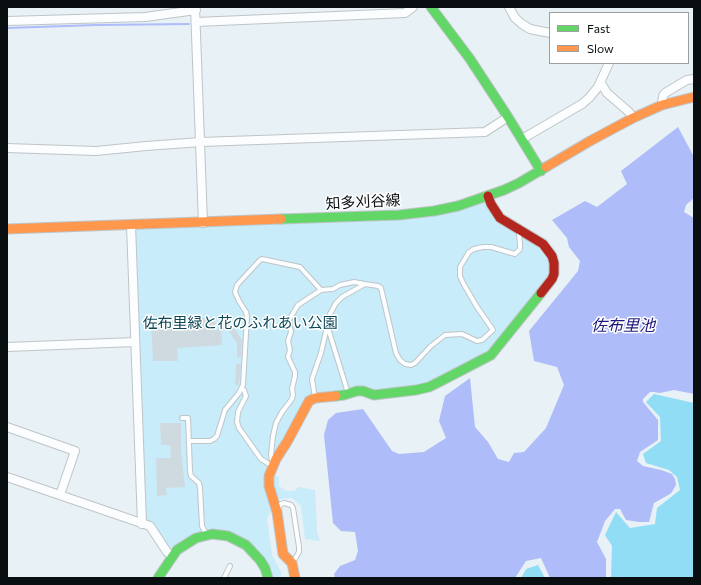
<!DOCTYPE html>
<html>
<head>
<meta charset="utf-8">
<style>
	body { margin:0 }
	#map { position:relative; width:701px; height:585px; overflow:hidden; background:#e8f1f5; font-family:Commissioner,sans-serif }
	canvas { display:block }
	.frame { position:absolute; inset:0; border:8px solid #090f11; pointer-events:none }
	.legend { position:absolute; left:549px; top:12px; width:140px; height:52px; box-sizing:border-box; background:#fff; border:1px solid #9d9fa0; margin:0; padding:5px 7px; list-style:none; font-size:12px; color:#090f11 }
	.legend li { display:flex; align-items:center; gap:8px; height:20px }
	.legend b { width:20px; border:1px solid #9d9fa0 }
</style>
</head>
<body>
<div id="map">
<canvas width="701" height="585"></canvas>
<div class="frame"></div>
<ul class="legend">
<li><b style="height:5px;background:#63d668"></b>Fast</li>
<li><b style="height:5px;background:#ff974d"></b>Slow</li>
</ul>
</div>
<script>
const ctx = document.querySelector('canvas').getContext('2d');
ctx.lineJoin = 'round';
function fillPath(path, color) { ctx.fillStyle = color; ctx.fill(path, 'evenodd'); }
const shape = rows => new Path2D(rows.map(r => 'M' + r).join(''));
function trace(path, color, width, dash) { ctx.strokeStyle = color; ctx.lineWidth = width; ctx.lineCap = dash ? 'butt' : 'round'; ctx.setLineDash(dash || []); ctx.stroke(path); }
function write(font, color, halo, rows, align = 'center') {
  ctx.font = font + ' Commissioner,"Noto Sans JP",sans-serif'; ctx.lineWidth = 3; ctx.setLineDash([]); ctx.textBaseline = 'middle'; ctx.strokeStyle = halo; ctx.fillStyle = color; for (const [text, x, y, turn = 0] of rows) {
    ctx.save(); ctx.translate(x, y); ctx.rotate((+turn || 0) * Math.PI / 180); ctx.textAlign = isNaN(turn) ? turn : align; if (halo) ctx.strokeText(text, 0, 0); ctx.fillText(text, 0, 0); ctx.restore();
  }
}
const green = shape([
	[488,196,491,204,527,233,555,268,502,341,429,387,317,395,274,455,268,459,265,472,279,477,279,486,286,491,294,491,299,487,315,490,317,532,320,541,305,539,301,506,292,498,278,499,267,518,272,555,281,572,281,578,273,578,237,535,173,548,168,547,152,523,145,519,131,225,399,215]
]);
const forest = shape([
	[654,394,694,403,694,578,611,578,612,546,605,535,616,512,630,528,655,524,657,508,680,490,677,477,669,470,646,463,643,454,661,441,660,417,646,402],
	[538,565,545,578,521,578,526,569]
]);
const water = shape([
	[678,127,694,157,694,198,686,205,684,212,694,218,694,394,674,390,660,393,654,392,650,392,643,399,643,402,658,420,658,440,640,452,637,461,643,466,661,470,672,474,675,479,676,485,672,492,670,494,654,503,649,522,639,522,626,520,620,509,615,509,605,521,597,542,606,559,606,578,550,578,541,558,526,561,515,578,335,578,334,574,340,566,355,560,358,551,355,532,341,531,333,523,324,435,328,420,336,413,363,409,392,451,399,454,424,452,446,438,439,421,445,396,470,378,475,427,488,442,498,459,509,462,514,453,524,452,546,428,564,385,557,367,534,361,529,331,578,271,580,261,569,247,567,238,552,220,585,201,597,207,627,184,621,171]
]);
const stream = shape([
	[7,28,96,25,189,24]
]);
const building = shape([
	[215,318,216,331,221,326,222,345,177,348,178,361,153,361,151,320],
	[228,320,242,340,241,357,237,357,237,343,224,324],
	[236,364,241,364,239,385,235,385],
	[160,423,181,423,181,453,185,487,166,488,167,495,157,496,156,458,171,458,170,445,161,445]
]);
const lane = shape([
	[326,326,328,328,348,393],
	[242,389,244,390,246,396,238,412,237,422,239,428,261,459,272,466],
	[315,398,312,379,321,353,330,314,336,303,342,297,365,284,378,286,381,288,396,353,400,360,405,364,411,365,415,363,431,346,445,335,462,334,477,341,482,340,493,330,477,307,463,283,460,276,460,267,469,252,474,249,483,247,491,247,515,254,520,249,520,245,519,233],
	[182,418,188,418,190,471,191,476,199,483,200,488,202,526,206,534],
	[189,441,210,441,214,439,217,436,225,410,239,393,243,385,247,316,246,312,239,301,235,292,237,285,260,260,262,259,300,267,321,290],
	[272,461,271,455,273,436,276,423,282,412,292,399,293,394,292,389,295,376,295,372,288,357,290,350,288,341,291,332,289,320,298,305,321,290,333,289,340,285,354,282,365,284],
	[278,508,281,504,284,503,291,505,293,508,299,547,299,552,293,562],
	[224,578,230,566]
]);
const street = shape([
	[195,7,203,223],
	[509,7,515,18,522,24,530,29,550,33],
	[7,21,145,17,196,10],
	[196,22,405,13,413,7],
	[601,83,607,93,629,112,633,118],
	[662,105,663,96,665,93,680,84,687,80,694,79],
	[522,139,582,104,589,98,598,87,609,63],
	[7,148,96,151,146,146,201,142,485,132,508,117],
	[131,225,142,524],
	[7,347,135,342],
	[7,427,75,451,60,495],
	[7,477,150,526,167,552,172,556]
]);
const fast = shape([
	[431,7,470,59,508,117,541,171],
	[281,219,399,215,434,211,458,206,504,190,519,183,546,167],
	[336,396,344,395,357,391,363,391,374,395,416,390,429,387,441,381,491,355,541,293],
	[158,578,177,550,196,538,212,534,228,536,246,545,260,560,265,568,268,578]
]);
const slow = shape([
	[546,167,590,141,633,118,662,105,694,97],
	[7,229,281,219],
	[295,578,292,563,283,554,277,512,269,486,269,476,276,459,287,442,309,401,315,398,336,396]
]);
const jam = shape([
	[488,196,491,204,500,218,543,244,552,256,554,263,554,274,552,279,541,293]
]);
const streetNames = [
	["知多刈谷線",363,202,-3]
];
const parkNames = [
	["佐布里緑と花のふれあい公園",240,323]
];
const waterNames = [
	["佐布里池",623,326]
];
fillPath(green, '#c8ecf9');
fillPath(forest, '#91ddf5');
fillPath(water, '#aebcfa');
trace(stream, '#aebcfa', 2);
fillPath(building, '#cfd9e0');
trace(lane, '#bec5c8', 6);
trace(street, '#bec5c8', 10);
trace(fast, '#bec5c8', 11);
trace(slow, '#bec5c8', 11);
trace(jam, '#bec5c8', 11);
trace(lane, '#fcfdfe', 4);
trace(street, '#fcfdfe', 8);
trace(fast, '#63d668', 9);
trace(slow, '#ff974d', 9);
trace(jam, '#b3261e', 9);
write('15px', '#090f11', '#fff', streetNames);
write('15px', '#0e4758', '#fff', parkNames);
write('italic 16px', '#1f197a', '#fff', waterNames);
</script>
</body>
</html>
